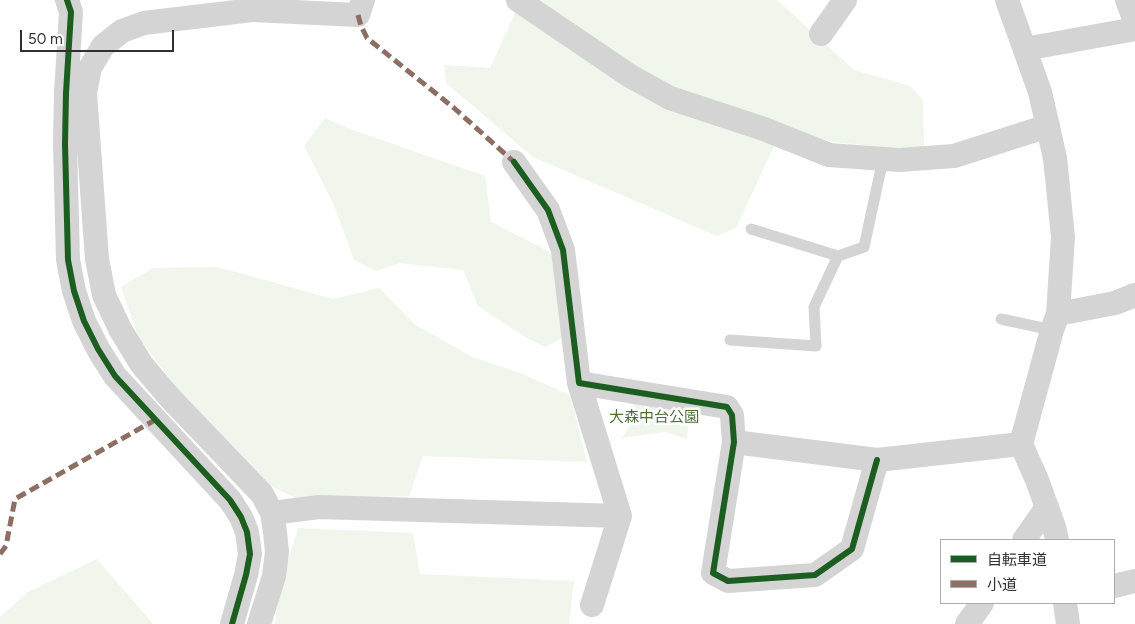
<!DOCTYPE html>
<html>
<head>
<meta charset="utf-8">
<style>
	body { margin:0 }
	#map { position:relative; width:1135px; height:624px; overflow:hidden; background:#fff; font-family:Figtree,"Noto Sans JP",sans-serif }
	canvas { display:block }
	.legend { position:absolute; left:940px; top:539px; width:175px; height:65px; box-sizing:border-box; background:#fff; border:1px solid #acacac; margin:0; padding:6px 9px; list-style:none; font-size:15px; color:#303030 }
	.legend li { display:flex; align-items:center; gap:10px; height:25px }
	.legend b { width:25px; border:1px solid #acacac }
	.scale { position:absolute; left:20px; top:30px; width:154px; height:22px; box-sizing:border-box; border:2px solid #303030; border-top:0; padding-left:6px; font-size:15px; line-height:18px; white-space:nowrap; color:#303030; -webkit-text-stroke:4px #fff; paint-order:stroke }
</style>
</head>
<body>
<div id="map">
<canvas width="1135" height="624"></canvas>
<ul class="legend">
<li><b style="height:6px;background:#1b5e20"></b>自転車道</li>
<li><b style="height:6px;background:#8d6e63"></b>小道</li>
</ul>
<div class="scale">50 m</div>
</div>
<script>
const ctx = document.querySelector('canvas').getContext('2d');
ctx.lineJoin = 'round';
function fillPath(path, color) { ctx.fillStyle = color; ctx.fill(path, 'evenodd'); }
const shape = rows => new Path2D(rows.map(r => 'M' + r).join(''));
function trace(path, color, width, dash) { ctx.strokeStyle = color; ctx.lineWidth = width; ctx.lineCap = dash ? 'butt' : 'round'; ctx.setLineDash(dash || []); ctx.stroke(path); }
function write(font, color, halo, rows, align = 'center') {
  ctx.font = font + ' Figtree,"Noto Sans JP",sans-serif'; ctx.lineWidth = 5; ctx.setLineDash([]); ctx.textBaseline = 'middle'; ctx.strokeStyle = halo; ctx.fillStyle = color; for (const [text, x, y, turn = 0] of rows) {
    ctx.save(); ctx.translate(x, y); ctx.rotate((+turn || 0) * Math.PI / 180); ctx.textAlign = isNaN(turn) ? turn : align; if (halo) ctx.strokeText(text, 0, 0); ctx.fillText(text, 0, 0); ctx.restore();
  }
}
const green = shape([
	[521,0,777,0,854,70,910,86,923,100,924,146,910,150,834,142,782,129,736,228,717,236,533,157,446,83,444,65,490,68],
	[325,118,350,129,485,176,491,222,556,255,563,337,545,347,525,337,478,306,463,270,400,263,376,271,354,260,334,205,304,146],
	[218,267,333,299,379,288,414,324,472,357,520,373,570,395,587,462,423,456,409,496,297,499,267,484,188,402,139,338,121,287,153,268],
	[617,396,690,408,687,439,665,432,622,438,640,410],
	[298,528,413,533,420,574,574,581,569,624,275,624,278,592],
	[97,559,153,624,0,624,0,617,28,592]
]);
const service = shape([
	[751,229,838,256,864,247,883,159],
	[1001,319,1052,330],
	[730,340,816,346,814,307,838,256]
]);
const minor = shape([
	[67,0,71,12,66,93,65,144,68,260,74,291,84,321,98,349,115,376,230,500,241,517,247,532,250,554,246,575,232,624],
	[518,0,630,76,670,98,764,129,829,155,899,160,954,156,1048,126],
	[1007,0,1040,92,1055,158,1063,237,1058,314,1052,330,1021,444,1037,480,1054,527,1057,540],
	[1127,0,1135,21],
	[821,34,845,0],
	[1025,49,1135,29],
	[66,93,85,93,97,259,104,295,120,329,142,365,171,399,262,494,272,513,275,532,277,552,274,576,259,624],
	[85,93,90,68,103,46,122,31,144,23,252,10,358,15,363,0],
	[514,162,548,210,563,250,579,383,727,407,732,415,734,442,713,573,728,581,815,575,852,549,877,460],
	[1058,314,1115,303,1135,295],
	[579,383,620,516],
	[734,442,877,460,1021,444],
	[272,513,319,507,620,516,592,605],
	[1024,540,1047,507],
	[1114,586,1135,581],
	[1065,603,1068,624],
	[967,624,982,603]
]);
const quiet = shape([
	[358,15,361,26,367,38,454,108,514,162],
	[0,554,6,546,15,499,155,420]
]);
const cycleway = shape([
	[67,0,71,12,66,93,65,144,68,260,74,291,84,321,98,349,115,376,230,500,241,517,247,532,250,554,246,575,232,624],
	[514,162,548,210,563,250,579,383,727,407,732,415,734,442,713,573,728,581,815,575,852,549,877,460]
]);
const parkNames = [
	["大森中台公園",654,418]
];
fillPath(green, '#f0f6ec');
trace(service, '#d4d4d4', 11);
trace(minor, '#d4d4d4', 24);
trace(quiet, '#8d6e63', 5, [10, 5]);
trace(cycleway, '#1b5e20', 6);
write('15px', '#4e6f3a', '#fff', parkNames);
</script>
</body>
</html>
